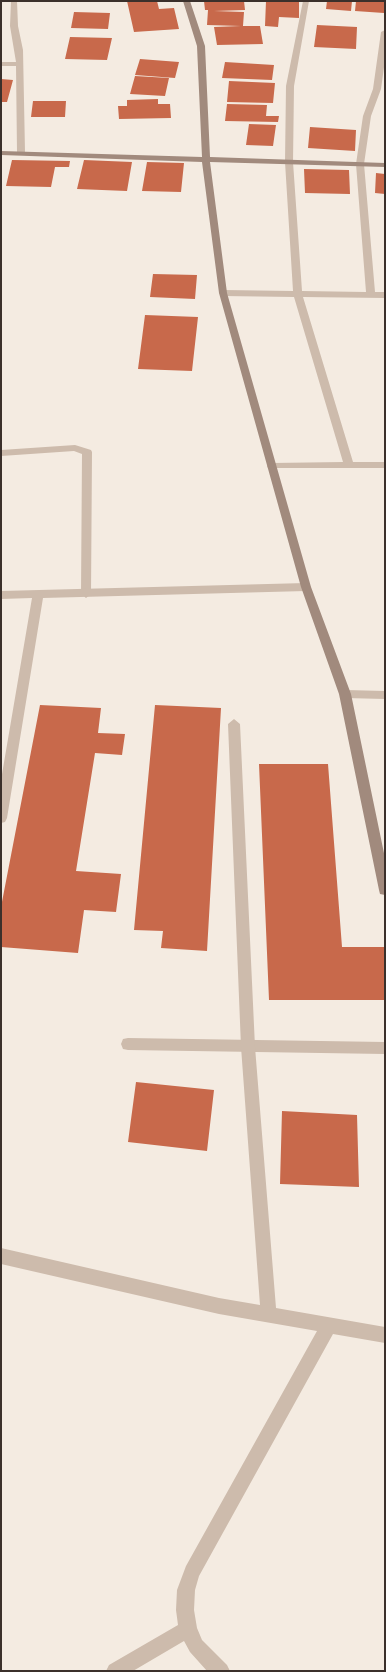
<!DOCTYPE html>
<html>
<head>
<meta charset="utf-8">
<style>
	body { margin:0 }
	#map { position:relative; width:386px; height:1672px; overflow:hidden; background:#f4ebe1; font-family:Arial,sans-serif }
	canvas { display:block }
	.frame { position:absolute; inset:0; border:2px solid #3b302b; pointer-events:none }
</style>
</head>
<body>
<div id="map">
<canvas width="386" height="1672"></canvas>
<div class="frame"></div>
</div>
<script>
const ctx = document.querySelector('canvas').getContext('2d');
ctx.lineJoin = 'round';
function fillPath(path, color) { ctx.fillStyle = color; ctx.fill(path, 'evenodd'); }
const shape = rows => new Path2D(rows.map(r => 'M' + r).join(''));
const building = shape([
	[127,1,157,1,159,9,174,8,179,29,134,32],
	[204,1,244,1,245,10,214,11,244,12,243,26,260,26,263,44,217,45,214,27,241,26,207,25,208,10,205,10],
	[266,1,299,1,299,18,279,17,278,27,265,26],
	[327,1,352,1,351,11,326,9],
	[356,1,385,1,384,13,355,11],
	[74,12,110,13,108,29,71,28],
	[317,25,357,27,356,49,314,47],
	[70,37,112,38,107,60,65,59],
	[140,59,179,62,175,78,135,75],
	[225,62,274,65,272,80,222,78],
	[135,76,169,78,165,96,130,94],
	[1,79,13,80,7,102,1,102],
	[229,81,275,83,273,103,227,102],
	[158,99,158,104,170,104,171,118,119,119,118,106,127,106,127,100],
	[33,101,66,101,65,117,31,117],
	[227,104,267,105,266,116,279,116,278,122,225,121],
	[249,124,276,125,273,146,246,145],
	[310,127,356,130,355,151,308,148],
	[12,160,70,161,69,167,55,167,51,187,6,186],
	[84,160,132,162,127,191,77,189],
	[147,162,184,163,181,192,142,191],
	[304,169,349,170,350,194,305,193],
	[376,173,385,174,385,194,375,193],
	[153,274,197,275,195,299,150,297],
	[145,315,198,317,192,371,138,369],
	[40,705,101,708,98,733,125,734,122,755,95,753,76,871,121,874,116,912,84,910,78,953,1,947,1,907],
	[155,705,221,708,207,951,161,948,163,931,134,930],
	[259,764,328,764,342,947,385,947,385,1000,269,1000],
	[136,1082,214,1090,207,1151,128,1142],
	[282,1111,357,1115,359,1187,280,1184]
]);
const lane = shape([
	[75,445,91,450,92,452,91,594,86,598,81,594,82,454,74,451,1,456,1,450,75,445],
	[128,1038,385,1042,385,1054,128,1050,123,1049,121,1044,123,1039,128,1038]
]);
const street = shape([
	[11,1,17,1,18,26,23,50,25,152,21,154,17,152,16,66,1,66,1,62,16,62,10,26,11,1],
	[303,1,309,1,294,86,293,162,302,291,366,292,356,164,363,116,373,89,381,32,385,30,385,60,381,89,371,116,364,164,375,292,385,292,385,298,303,297,353,462,385,462,385,468,268,468,267,466,272,463,343,462,294,297,223,296,219,293,223,290,293,291,285,162,286,86,303,1],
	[306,583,311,587,306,591,43,598,7,818,5,822,1,823,1,780,32,598,1,599,1,591,306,583],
	[345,690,385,691,385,699,345,698,339,694,345,690],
	[234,719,240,724,255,1047,276,1308,385,1327,385,1343,333,1334,199,1576,195,1590,194,1610,197,1628,202,1640,227,1665,230,1671,207,1671,190,1652,184,1641,133,1671,106,1671,109,1665,178,1625,176,1610,177,1590,186,1566,317,1331,219,1314,1,1264,1,1248,219,1298,260,1305,241,1047,228,724,234,719]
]);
const secondary = shape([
	[183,1,190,1,205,46,210,157,385,163,385,167,210,162,227,293,311,587,351,694,385,858,385,895,380,894,379,890,339,694,301,587,219,293,202,162,1,155,1,151,202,157,197,46,183,1]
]);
fillPath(building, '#c8694b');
fillPath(lane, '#cdbbac');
fillPath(street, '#cdbbac');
fillPath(secondary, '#a18a7d');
</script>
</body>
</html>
